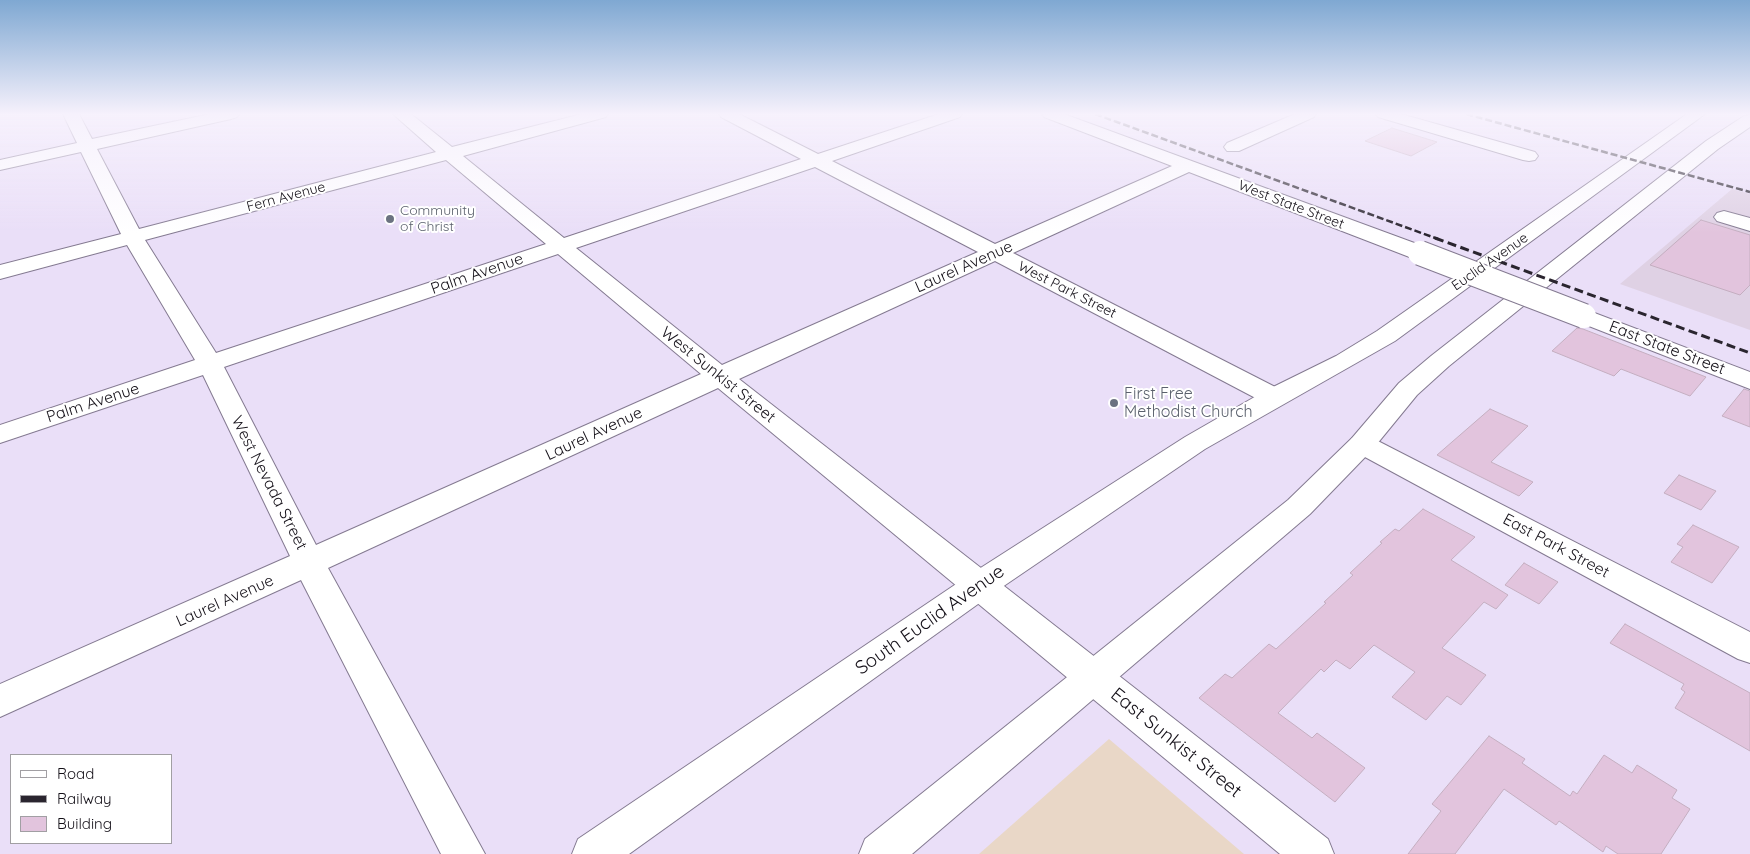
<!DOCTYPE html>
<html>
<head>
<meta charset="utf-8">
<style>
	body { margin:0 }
	#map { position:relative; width:1750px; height:854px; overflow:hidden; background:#eadff8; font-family:Quicksand,sans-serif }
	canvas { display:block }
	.legend { position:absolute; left:10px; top:754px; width:162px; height:90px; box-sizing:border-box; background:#fff; border:1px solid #a19fa3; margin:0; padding:6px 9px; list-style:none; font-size:15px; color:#141018 }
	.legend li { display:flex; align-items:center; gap:10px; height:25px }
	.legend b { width:25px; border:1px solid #a19fa3 }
</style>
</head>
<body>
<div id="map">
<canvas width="1750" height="854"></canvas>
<ul class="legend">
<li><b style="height:6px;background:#fff"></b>Road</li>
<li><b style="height:6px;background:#2a252f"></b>Railway</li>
<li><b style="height:14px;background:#e2c4dd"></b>Building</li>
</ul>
</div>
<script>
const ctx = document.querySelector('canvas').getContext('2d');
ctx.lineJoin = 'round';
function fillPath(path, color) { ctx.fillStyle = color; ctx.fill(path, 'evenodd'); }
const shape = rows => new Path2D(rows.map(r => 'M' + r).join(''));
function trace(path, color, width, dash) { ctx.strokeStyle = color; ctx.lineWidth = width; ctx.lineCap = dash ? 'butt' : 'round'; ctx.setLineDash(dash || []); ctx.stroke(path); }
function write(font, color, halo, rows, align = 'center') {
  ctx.font = font + ' Quicksand,sans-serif'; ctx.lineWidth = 4; ctx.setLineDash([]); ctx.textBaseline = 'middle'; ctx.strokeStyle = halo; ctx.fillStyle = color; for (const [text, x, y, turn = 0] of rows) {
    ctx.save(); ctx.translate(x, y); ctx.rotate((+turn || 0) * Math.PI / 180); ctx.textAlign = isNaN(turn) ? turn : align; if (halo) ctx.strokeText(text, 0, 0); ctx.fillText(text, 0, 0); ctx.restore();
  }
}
const commercial = shape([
	[1109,739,1244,854,979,854]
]);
const industrial = shape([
	[1732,189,1750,194,1750,330,1620,284]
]);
const building = shape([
	[1392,128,1437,142,1411,156,1365,141,1392,128],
	[1701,220,1750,235,1750,285,1740,295,1650,265,1701,220],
	[1577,328,1583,329,1706,377,1690,396,1621,369,1614,376,1552,351,1577,328],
	[1744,389,1750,391,1750,427,1722,416,1744,389],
	[1490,409,1528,426,1491,462,1533,482,1519,496,1437,455,1490,409],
	[1679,475,1716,491,1701,510,1664,493,1679,475],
	[1423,509,1475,537,1451,560,1508,595,1496,609,1484,602,1442,648,1486,675,1461,705,1447,696,1426,720,1392,697,1415,672,1374,645,1350,669,1336,660,1324,672,1321,669,1278,713,1312,738,1317,733,1365,768,1335,802,1199,698,1225,674,1232,678,1269,644,1276,649,1326,603,1324,602,1353,575,1350,573,1382,543,1380,542,1395,529,1399,531,1423,509],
	[1693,525,1739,547,1712,583,1671,562,1683,547,1677,544,1693,525],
	[1524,563,1558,582,1539,604,1505,585,1524,563],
	[1625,624,1750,693,1750,751,1675,708,1685,692,1681,689,1684,684,1610,643,1625,624],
	[1489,736,1525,759,1522,763,1570,796,1573,791,1577,794,1604,755,1632,773,1637,765,1677,790,1672,798,1690,809,1661,854,1618,854,1606,846,1603,852,1559,821,1556,825,1504,789,1455,854,1408,854,1441,811,1432,804,1489,736]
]);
const minor = shape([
	[63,114,79,114,92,139,210,114,239,114,237,117,231,119,97,149,139,229,436,152,393,114,411,114,452,147,582,114,608,114,606,117,463,156,564,238,801,159,721,117,719,114,739,114,818,154,939,114,962,114,960,117,832,161,995,244,1172,166,1044,117,1042,114,1064,114,1428,248,1431,253,1428,258,1420,259,1412,258,1189,172,1013,253,1283,391,1287,397,1283,403,1274,405,1265,403,995,261,739,379,1328,839,1334,854,1280,854,718,388,328,568,485,854,441,854,301,580,0,717,0,684,290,556,203,375,0,443,0,425,195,360,127,245,0,279,0,265,121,234,81,152,0,170,0,160,77,143,63,114],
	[446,160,546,244,216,353,145,240,446,160],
	[815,167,978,252,722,365,576,248,815,167],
	[558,254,701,374,316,545,224,367,558,254],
	[1295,114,1316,114,1314,117,1239,151,1227,151,1224,147,1227,143,1295,114],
	[1376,114,1401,114,1535,152,1538,156,1535,160,1529,161,1523,160,1378,117,1376,114],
	[1724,211,1750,218,1750,231,1717,221,1714,217,1717,213,1724,211],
	[1584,309,1750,372,1750,389,1576,321,1572,316,1576,311,1584,309],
	[1362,435,1372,438,1750,632,1750,663,1738,659,1352,450,1348,444,1352,438,1362,435]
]);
const major = shape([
	[1687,114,1705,114,1395,341,1205,449,992,594,629,854,572,854,578,839,968,576,1185,437,1265,391,1336,356,1377,331,1687,114],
	[1750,115,1750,127,1718,149,1449,366,1417,395,1372,450,1310,514,912,854,859,854,865,839,1288,500,1352,438,1399,383,1431,356,1706,141,1744,116,1750,115]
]);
const railFar1 = shape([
	[1095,114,1438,239],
	[1466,114,1750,192]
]);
const rail = shape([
	[1435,238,1750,353]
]);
const minorBridge = shape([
	[1420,253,1584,316]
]);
const markers = [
	[390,219,5,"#6b7280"],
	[1114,403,5,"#6b7280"]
];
const farStreetnames = [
	["Fern Avenue",286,197,-15],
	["West State Street",1291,205,21],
	["Euclid Avenue",1490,262,-35],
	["West Park Street",1067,290,27]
];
const farWorshipnames = [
	["Community",400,211],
	["of Christ",400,227]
];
const streetNames = [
	["Laurel Avenue",964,267,-24],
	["Palm Avenue",477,274,-19],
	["East State Street",1667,348,21],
	["West Sunkist Street",718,375,39],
	["Palm Avenue",93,403,-18],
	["Laurel Avenue",594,434,-25],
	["West Nevada Street",269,483,63],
	["East Park Street",1556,546,28],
	["Laurel Avenue",225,601,-24]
];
const worshipNames = [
	["First Free",1124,394],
	["Methodist Church",1124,412]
];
const nearStreetnames = [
	["South Euclid Avenue",930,620,-35],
	["East Sunkist Street",1176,743,39]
];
fillPath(commercial, '#e9d7c7');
fillPath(industrial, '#dfd1e4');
fillPath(building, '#e2c4dd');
trace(building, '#c4aec0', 1);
trace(minor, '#847a91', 2);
trace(major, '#847a91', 2);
fillPath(minor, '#fff');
fillPath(major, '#fff');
trace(railFar1, '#2a252f', 2.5, [7, 3]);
trace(rail, '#2a252f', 3, [9, 4.5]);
trace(minorBridge, '#847a91', 26, []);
trace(minorBridge, '#fff', 24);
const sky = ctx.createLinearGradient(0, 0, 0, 233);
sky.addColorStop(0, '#7fa8d2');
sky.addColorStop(0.49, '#f6f1fc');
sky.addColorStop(1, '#f6f1fc00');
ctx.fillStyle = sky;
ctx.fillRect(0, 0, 1750, 233);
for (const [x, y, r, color] of markers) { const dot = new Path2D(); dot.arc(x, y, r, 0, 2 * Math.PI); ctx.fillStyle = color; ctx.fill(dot); trace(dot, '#fff', 2); }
write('14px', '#141018', '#fff', farStreetnames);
write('14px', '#5b616d', '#fff', farWorshipnames, 'left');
write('16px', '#141018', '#fff', streetNames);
write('16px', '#5b616d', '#fff', worshipNames, 'left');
write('19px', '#141018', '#fff', nearStreetnames);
</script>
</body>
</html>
